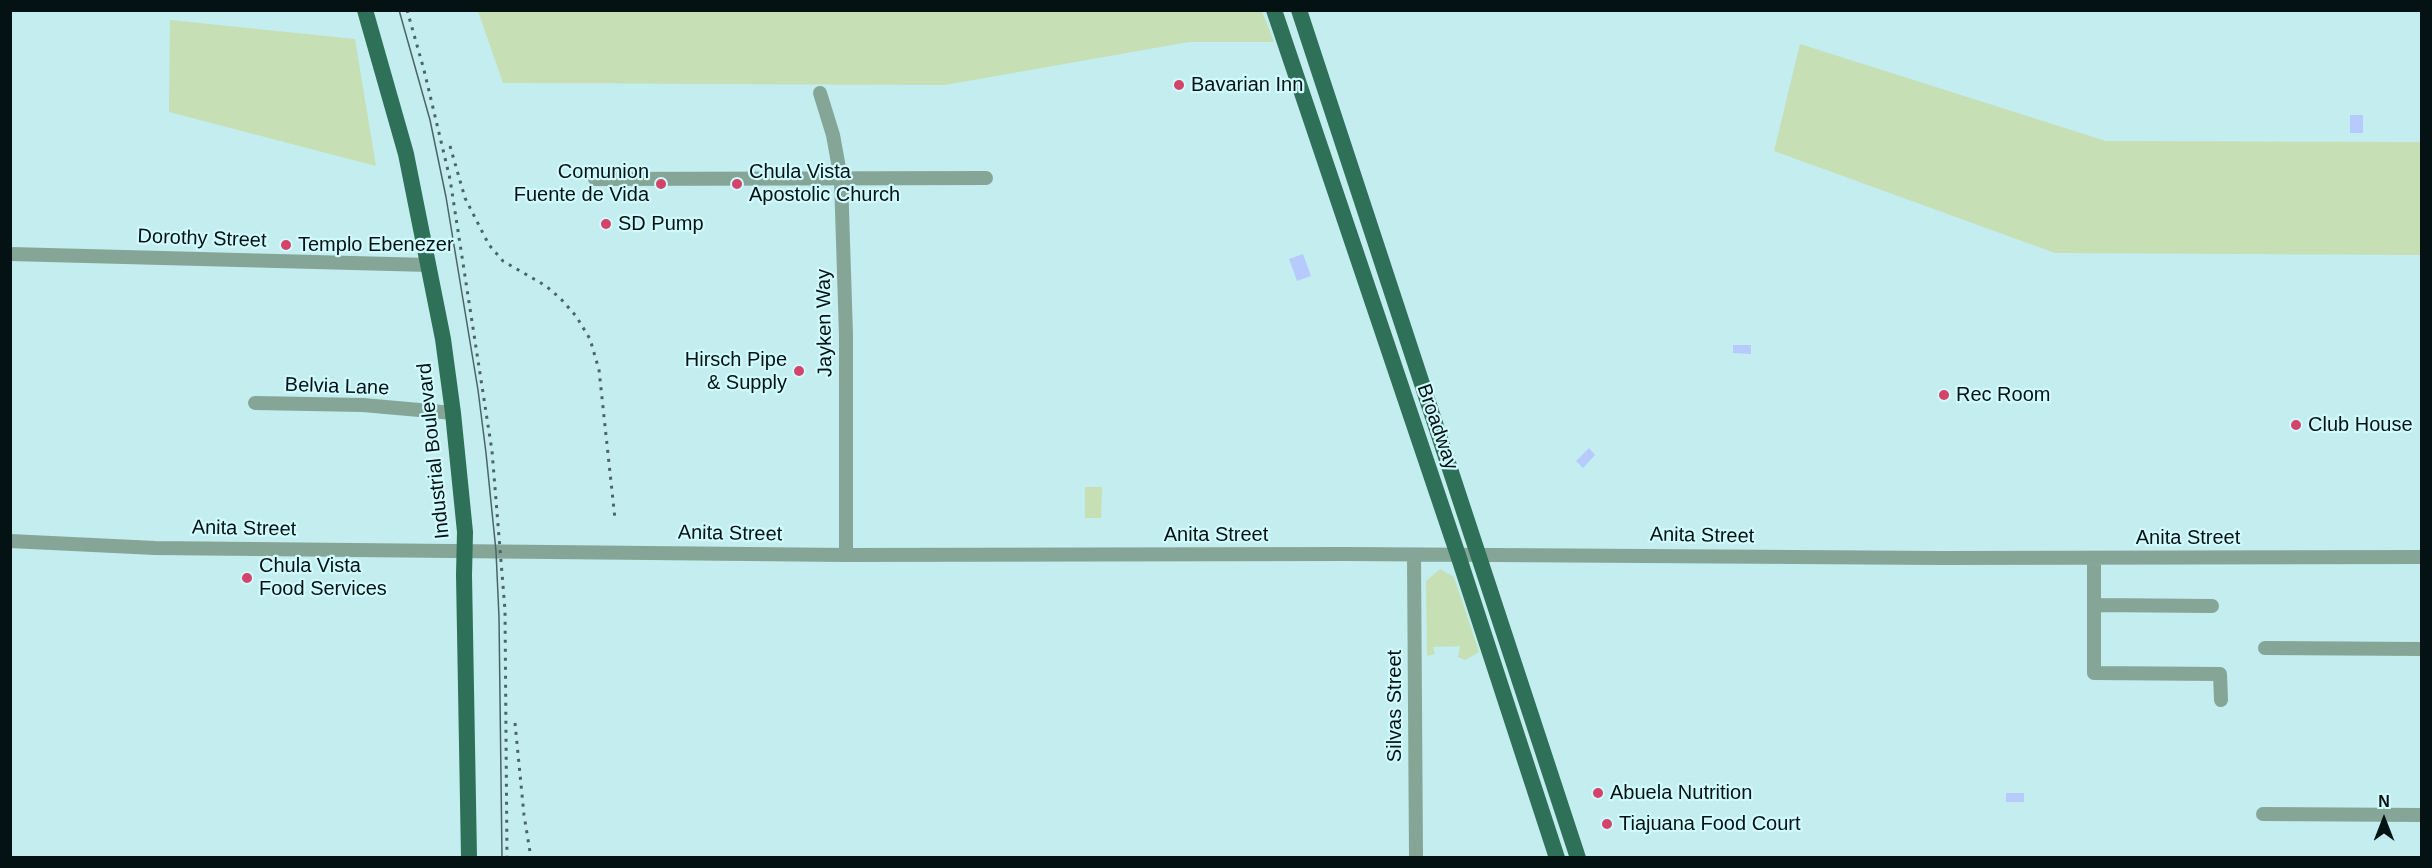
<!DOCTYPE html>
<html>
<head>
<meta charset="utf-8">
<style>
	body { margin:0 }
	#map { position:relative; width:2432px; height:868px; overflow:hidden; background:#c3edef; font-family:Helvetica,sans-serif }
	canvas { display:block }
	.frame { position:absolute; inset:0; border:12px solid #041213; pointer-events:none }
	.north { position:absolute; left:2354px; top:790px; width:60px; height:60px; -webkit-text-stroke:4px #d0fafd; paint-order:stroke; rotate:0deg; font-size:16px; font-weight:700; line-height:24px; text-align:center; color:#041213 }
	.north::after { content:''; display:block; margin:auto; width:21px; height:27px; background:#041213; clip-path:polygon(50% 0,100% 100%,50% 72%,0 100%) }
</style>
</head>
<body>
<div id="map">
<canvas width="2432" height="868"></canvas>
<div class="frame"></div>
<div class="north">N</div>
</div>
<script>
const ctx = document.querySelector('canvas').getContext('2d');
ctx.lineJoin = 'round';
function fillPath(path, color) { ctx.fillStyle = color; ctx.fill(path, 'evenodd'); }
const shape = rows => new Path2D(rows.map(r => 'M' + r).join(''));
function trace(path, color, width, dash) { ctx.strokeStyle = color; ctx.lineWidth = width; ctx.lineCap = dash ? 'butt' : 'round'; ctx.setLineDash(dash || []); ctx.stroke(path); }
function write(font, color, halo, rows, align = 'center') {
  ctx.font = font + ' Helvetica,sans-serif'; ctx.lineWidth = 4.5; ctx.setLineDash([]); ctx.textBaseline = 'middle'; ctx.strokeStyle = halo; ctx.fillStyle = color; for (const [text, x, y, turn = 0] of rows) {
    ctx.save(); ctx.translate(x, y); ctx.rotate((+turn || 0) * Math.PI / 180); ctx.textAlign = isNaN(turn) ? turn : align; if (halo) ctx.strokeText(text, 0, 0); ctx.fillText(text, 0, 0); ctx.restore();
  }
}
const green = shape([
	[1262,11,1274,42,1189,42,945,85,503,83,478,11],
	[170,20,355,39,376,166,169,112],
	[1800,44,2106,141,2421,142,2421,255,2055,253,1774,151],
	[1085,487,1102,487,1101,518,1085,518],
	[1440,569,1454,577,1479,652,1465,660,1458,657,1460,646,1433,647,1435,654,1427,656,1426,581]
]);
const water = shape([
	[2350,115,2363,115,2363,133,2350,133],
	[1303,254,1311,276,1297,281,1289,259],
	[1733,345,1751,345,1751,354,1733,353],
	[1589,448,1595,455,1583,468,1576,461],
	[2006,793,2024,793,2024,802,2006,802]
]);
const minor = shape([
	[820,93,833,135,841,179,846,335,846,555],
	[595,179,986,178],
	[10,254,429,265],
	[255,403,363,405,453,413],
	[10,541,155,548,846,555,1345,554,1943,558,2422,557],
	[1414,555,1416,858],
	[2094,558,2094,673,2220,674,2221,700],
	[2095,605,2212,606],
	[2265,648,2422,649],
	[2263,814,2422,815]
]);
const major = shape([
	[365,10,406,154,443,339,453,413,465,532,464,575,469,858],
	[1274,10,1458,555,1557,858],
	[1299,10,1578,858]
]);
const tram = shape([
	[399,10,430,120,446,197,478,390,486,453,496,551,499,617,502,858]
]);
const rail = shape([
	[407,10,424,70,450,179,492,451,505,610,507,858],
	[450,146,465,198,489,245,503,261,546,286,561,299,576,316,590,339,599,370,615,519],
	[515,723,524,815,531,858]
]);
const markers = [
	[1179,85,6,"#d34468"],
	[661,184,6,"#d34468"],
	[737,184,6,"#d34468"],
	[606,224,6,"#d34468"],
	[286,245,6,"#d34468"],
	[799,371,6,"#d34468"],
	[1944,395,6,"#d34468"],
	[2296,425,6,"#d34468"],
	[247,578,6,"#d34468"],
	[1598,793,6,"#d34468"],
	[1607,824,6,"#d34468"]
];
const poiNames = [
	["Bavarian Inn",1191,85],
	["Comunion",649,172,"right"],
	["Fuente de Vida",649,195,"right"],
	["Chula Vista",749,172],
	["Apostolic Church",749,195],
	["SD Pump",618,224],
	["Templo Ebenezer",298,245],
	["Hirsch Pipe",787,360,"right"],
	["& Supply",787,383,"right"],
	["Rec Room",1956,395],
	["Club House",2308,425],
	["Chula Vista",259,566],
	["Food Services",259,589],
	["Abuela Nutrition",1610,793],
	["Tiajuana Food Court",1619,824]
];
const streetNames = [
	["Dorothy Street",202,239,2],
	["Jayken Way",825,323,-91],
	["Belvia Lane",337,387,2],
	["Broadway",1437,427,71],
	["Industrial Boulevard",434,451,-96],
	["Anita Street",244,529,1],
	["Anita Street",730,534,1],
	["Anita Street",1216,535],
	["Anita Street",1702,536,1],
	["Anita Street",2188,538],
	["Silvas Street",1395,706,-90]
];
fillPath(green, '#c6dfb5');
fillPath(water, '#b6cafc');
trace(minor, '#85a597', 14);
trace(major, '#2f7058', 16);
trace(tram, '#4c6466', 1.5);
trace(rail, '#4c6466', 3, [3, 6]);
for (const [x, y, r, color] of markers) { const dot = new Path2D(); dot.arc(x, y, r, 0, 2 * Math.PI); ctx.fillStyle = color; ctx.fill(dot); trace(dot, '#d0fafd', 2); }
write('20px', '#041213', '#d0fafd', poiNames, 'left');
write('20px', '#041213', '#d0fafd', streetNames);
</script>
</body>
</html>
